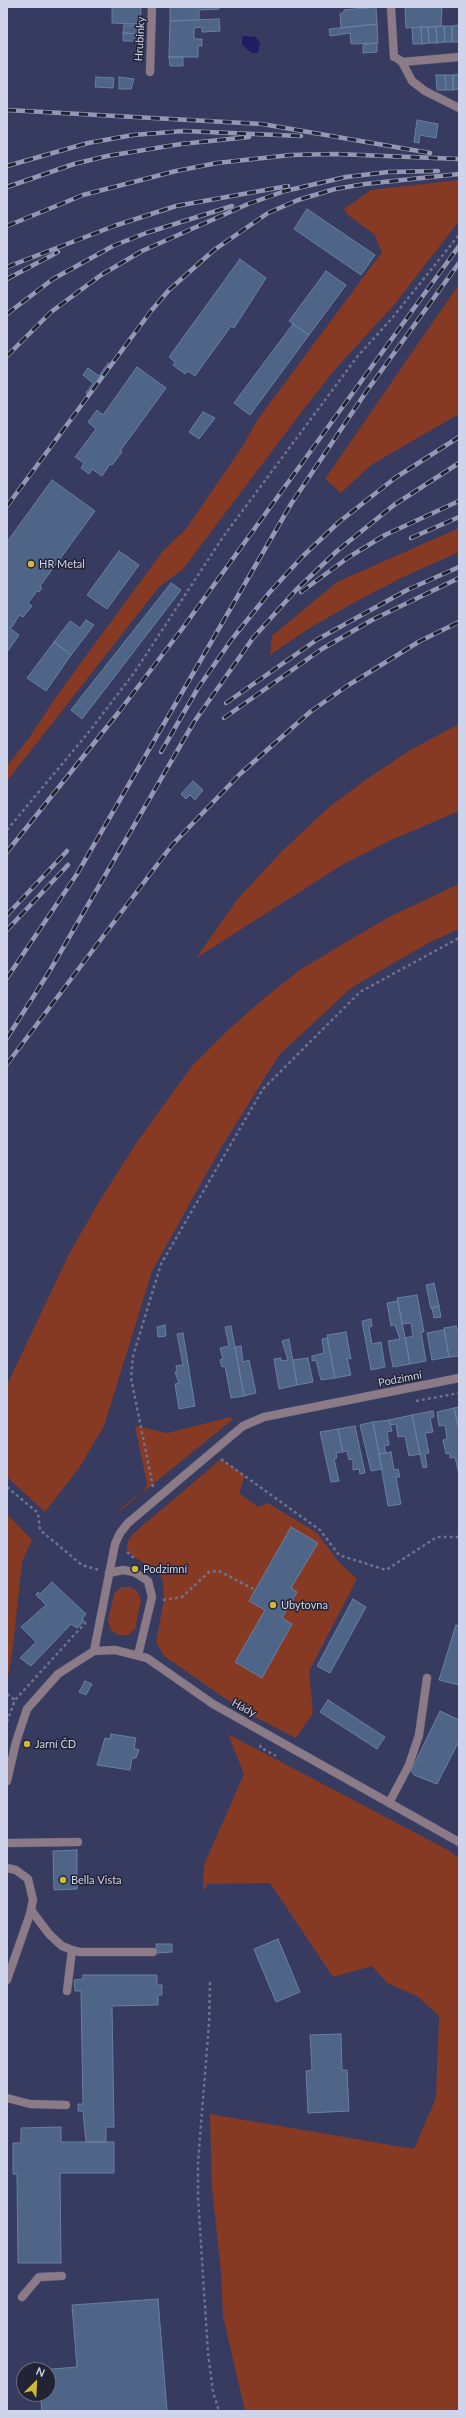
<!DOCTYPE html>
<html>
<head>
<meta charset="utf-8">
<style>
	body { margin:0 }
	#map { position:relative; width:466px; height:2418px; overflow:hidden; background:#373b5f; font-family:Lato,sans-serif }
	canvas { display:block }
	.frame { position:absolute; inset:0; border:8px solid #d0d4ea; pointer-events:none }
	.north { position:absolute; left:16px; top:2362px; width:40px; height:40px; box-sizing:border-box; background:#222435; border:1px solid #686a7d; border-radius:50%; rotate:24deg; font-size:11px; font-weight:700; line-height:16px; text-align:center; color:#d0d4ea }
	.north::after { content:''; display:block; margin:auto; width:14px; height:18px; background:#d1b736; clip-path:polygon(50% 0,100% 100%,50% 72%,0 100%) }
</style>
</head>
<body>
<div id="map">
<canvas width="466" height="2418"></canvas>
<div class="frame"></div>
<div class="north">N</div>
</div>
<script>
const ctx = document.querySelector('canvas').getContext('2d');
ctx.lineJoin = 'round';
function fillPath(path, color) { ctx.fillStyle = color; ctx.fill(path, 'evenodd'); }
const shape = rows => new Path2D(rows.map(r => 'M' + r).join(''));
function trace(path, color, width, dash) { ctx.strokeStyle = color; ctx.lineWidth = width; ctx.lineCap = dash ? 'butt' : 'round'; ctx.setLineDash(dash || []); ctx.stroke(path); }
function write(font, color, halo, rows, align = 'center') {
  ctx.font = font + ' Lato,sans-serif'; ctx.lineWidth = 3; ctx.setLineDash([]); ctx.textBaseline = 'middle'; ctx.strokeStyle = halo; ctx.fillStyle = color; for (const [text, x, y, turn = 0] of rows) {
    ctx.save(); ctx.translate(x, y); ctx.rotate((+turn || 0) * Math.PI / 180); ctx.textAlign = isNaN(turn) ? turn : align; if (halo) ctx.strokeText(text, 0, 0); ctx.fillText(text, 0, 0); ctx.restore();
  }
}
const green = shape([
	[459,180,459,221,394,305,337,367,306,406,183,569,159,587,7,781,7,766,29,738,56,697,162,552,186,529,242,447,258,419,382,252,374,234,348,215,344,209,371,190],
	[459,284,459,414,371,465,341,493,325,479],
	[459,528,459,552,401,578,357,601,311,627,270,655,272,636,337,582],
	[459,724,459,811,389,841,342,865,196,958,237,900,280,853,328,808,367,779,412,749],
	[459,884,459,929,428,943,351,988,279,1055,219,1151,152,1271,104,1426,79,1468,45,1512,7,1477,7,1385,69,1254,100,1200,137,1142,192,1066,228,1030,262,1000,301,969,348,941,389,917],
	[231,1417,232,1420,115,1515,126,1504,144,1491,147,1484,135,1426,167,1433],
	[221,1459,245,1476,239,1493,258,1507,268,1503,317,1533,338,1561,357,1579,309,1671,313,1713,296,1738,242,1710,164,1656,156,1642,164,1600,163,1580,158,1573,129,1553,127,1549,128,1541,134,1533],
	[291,1527,318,1543,291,1588,297,1592,282,1618,292,1624,262,1678,235,1662,265,1610,249,1600],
	[7,1514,32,1540,22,1562,12,1655,7,1682],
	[121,1587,130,1587,137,1591,141,1600,135,1629,128,1635,118,1635,111,1630,108,1621,114,1594],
	[228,1734,448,1850,459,1858,459,2411,245,2411,223,2316,221,2272,212,2188,210,2114,414,2149,436,2098,439,2016,417,1996,387,1983,372,1966,333,1977,270,1883,208,1884,203,1891,204,1865,244,1774]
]);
const water = shape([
	[245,36,256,37,260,43,258,53,252,53,242,45,242,37]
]);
const building = shape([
	[112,7,141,7,140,24,112,23,112,7],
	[170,7,219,7,219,9,199,10,199,20,170,21,170,7],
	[376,7,377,24,341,28,340,14,344,12,344,10,376,7],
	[405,7,442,7,441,26,406,28,405,7],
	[219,19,220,31,202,32,202,27,194,28,194,39,202,39,202,46,198,46,198,57,169,57,170,21,219,19],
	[377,24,378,43,351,44,350,33,330,36,329,29,377,24],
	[124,25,140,25,140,34,123,33,124,25],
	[459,25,459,42,452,42,452,26,459,25],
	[441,26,444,26,445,42,437,43,436,27,441,26],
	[444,26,452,26,452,42,445,42,444,26],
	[421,27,422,44,413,44,412,28,421,27],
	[421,27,428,27,429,43,422,44,421,27],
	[428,27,436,27,437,43,429,43,428,27],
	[123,33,140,34,140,41,123,41,123,33],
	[377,43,377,52,363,53,363,45,377,43],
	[169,57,183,57,183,66,170,66,169,57],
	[459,74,459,89,453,90,453,75,459,74],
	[436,75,445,75,446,90,437,90,436,75],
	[445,75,453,75,453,90,446,90,445,75],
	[96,77,114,78,113,88,95,87,96,77],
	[119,77,134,79,131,89,119,89,119,77],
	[417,120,438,124,436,138,420,135,419,143,414,142,417,120],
	[307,209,375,255,361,275,294,229,307,209],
	[240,259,266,278,234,328,231,326,195,376,188,371,185,374,173,365,175,362,169,357,240,259],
	[326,271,346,285,309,335,289,321,326,271],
	[293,324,309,335,250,415,234,403,293,324],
	[108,363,112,366,90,396,86,393,93,383,83,375,88,368,99,376,108,363],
	[137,367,166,388,120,451,122,452,112,465,110,464,102,476,92,469,89,474,81,468,84,463,75,457,96,429,88,422,97,410,103,415,137,367],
	[203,412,215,418,199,439,189,432,203,412],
	[52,480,95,511,40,586,42,588,39,592,37,591,28,603,32,606,23,617,19,615,12,627,11,626,10,628,19,635,7,652,7,542,52,480],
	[119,551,139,565,107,609,87,595,119,551],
	[171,583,181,590,82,719,71,710,171,583],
	[86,620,94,625,71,655,54,642,70,621,80,628,86,620],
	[54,642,71,655,46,691,27,678,54,642],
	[193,781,203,790,195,800,190,795,186,799,181,794,193,781],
	[434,1283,439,1306,431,1309,426,1285,434,1283],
	[417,1295,424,1332,421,1332,426,1361,410,1364,405,1338,413,1336,411,1323,402,1324,397,1298,417,1295],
	[398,1301,410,1364,393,1367,388,1341,400,1339,395,1325,391,1326,387,1303,398,1301],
	[439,1306,441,1317,434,1318,432,1308,439,1306],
	[371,1319,372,1326,369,1327,372,1344,381,1342,385,1367,371,1370,362,1321,371,1319],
	[165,1325,166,1336,158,1337,157,1327,165,1325],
	[231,1326,244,1396,231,1398,225,1366,222,1367,220,1360,223,1359,220,1348,229,1346,225,1327,231,1326],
	[456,1326,457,1329,459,1328,459,1356,449,1357,444,1328,456,1326],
	[444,1330,449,1357,432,1360,427,1333,444,1330],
	[346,1332,351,1359,347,1358,351,1375,335,1378,327,1335,346,1332],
	[183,1333,195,1406,179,1409,175,1384,179,1383,175,1372,177,1372,176,1366,183,1365,177,1334,183,1333],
	[327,1338,335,1378,321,1380,316,1360,312,1361,312,1356,324,1353,322,1339,327,1338],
	[289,1339,297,1385,279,1389,274,1359,281,1358,281,1361,288,1360,282,1341,289,1339],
	[241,1346,243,1362,249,1360,256,1393,244,1396,235,1347,241,1346],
	[308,1358,313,1382,297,1385,293,1360,308,1358],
	[459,1407,459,1430,454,1408,459,1407],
	[454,1408,459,1430,459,1474,455,1457,450,1458,450,1453,446,1454,443,1440,447,1439,445,1425,439,1426,437,1412,454,1408],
	[433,1411,434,1417,430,1418,433,1432,425,1433,429,1453,425,1454,427,1467,423,1468,412,1415,433,1411],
	[412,1415,420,1454,409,1456,405,1436,398,1437,396,1424,391,1425,389,1420,412,1415],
	[389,1420,392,1431,387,1432,389,1445,384,1446,386,1453,379,1454,373,1422,389,1420],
	[373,1422,382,1469,371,1471,360,1425,373,1422],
	[355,1426,365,1473,360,1474,359,1469,353,1470,353,1459,349,1460,347,1451,343,1452,338,1429,355,1426],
	[338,1429,343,1452,336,1453,337,1458,334,1459,339,1481,331,1482,320,1432,338,1429],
	[391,1452,394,1470,398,1469,400,1477,396,1477,401,1504,388,1506,379,1454,391,1452],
	[291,1527,318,1543,291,1588,297,1592,282,1618,292,1624,262,1678,235,1662,265,1610,249,1601,291,1527],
	[52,1582,86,1614,82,1619,84,1621,77,1628,71,1624,31,1666,20,1658,36,1642,21,1627,46,1605,36,1595,38,1592,40,1594,52,1582],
	[353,1599,366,1607,330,1673,317,1666,353,1599],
	[456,1625,459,1626,459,1685,439,1680,456,1625],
	[85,1681,92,1684,86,1695,79,1692,85,1681],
	[328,1700,385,1737,377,1749,320,1712,328,1700],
	[440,1711,459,1720,459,1741,437,1784,414,1775,411,1771,440,1711],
	[111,1734,136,1738,134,1748,139,1750,136,1758,132,1758,130,1770,97,1765,105,1738,110,1739,111,1734],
	[77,1850,77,1889,54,1890,53,1851,77,1850],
	[278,1939,300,1992,276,2002,254,1949,278,1939],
	[156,1944,172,1944,172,1952,157,1953,156,1944],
	[83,1975,157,1975,157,1985,162,1985,162,1995,158,1995,158,2005,112,2006,114,2127,106,2127,106,2142,86,2142,83,2111,78,2111,78,2104,83,2104,81,1991,75,1991,74,1980,83,1979,83,1975],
	[341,2034,342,2070,347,2070,349,2111,308,2113,306,2071,312,2070,310,2035,341,2034],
	[61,2127,61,2142,114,2142,114,2173,60,2173,61,2263,18,2263,17,2174,13,2174,13,2143,21,2143,21,2128,61,2127],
	[158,2299,167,2411,38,2411,42,2410,40,2394,48,2394,48,2370,40,2370,77,2367,72,2305,158,2299]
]);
const path = shape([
	[7,830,88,733,134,673,223,537,357,357,393,317,459,235],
	[416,1401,459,1393],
	[221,1459,320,1530,339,1555,386,1570,437,1537,459,1537],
	[7,1487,38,1513,40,1530,82,1565,99,1570],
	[153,1487,131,1378,133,1356,161,1264,263,1089,360,992,459,938],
	[127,1552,135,1559],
	[163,1600,182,1597,209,1572,219,1571,255,1590],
	[7,1694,15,1700],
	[7,1722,15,1700,86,1622],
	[261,1745,260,1747,276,1756],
	[210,1982,209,2024,198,2162,198,2197,208,2353,213,2392,219,2411]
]);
const lane = shape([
	[398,59,402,62,459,57],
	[402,62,412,81,425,91,459,108],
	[389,1803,409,1765,419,1735,427,1678],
	[7,1843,78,1842],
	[31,1910,49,1934,62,1946,72,1950,80,1952,153,1952],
	[67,1991,72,1950],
	[7,2098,30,2104,66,2105],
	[22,2297,39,2277,62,2276]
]);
const street = shape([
	[391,7,394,57],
	[150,72,152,7],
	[109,1573,123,1570,134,1572,148,1581,152,1597,138,1655],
	[94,1651,115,1544,120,1533,128,1523,243,1426,264,1417,459,1378],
	[7,1781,16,1742,27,1709,58,1674,94,1651,115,1650,147,1658,213,1704,459,1842],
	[7,1868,16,1870,28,1879,33,1900,30,1914,7,1980]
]);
const rail = shape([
	[7,110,262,124,430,153],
	[7,166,88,143,133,135,184,131,301,136],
	[7,187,74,164,107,156,181,144,249,137],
	[7,226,83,195,176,171,217,163,291,155,336,154,459,159],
	[7,267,114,226,176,206,288,186],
	[7,279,58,252],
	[7,314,53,279,113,246,146,233,232,206],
	[7,356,51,312,101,275,142,251,248,204,285,191,346,177,388,172,438,171],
	[7,506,151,311,169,290,214,250,268,213,298,200,335,189,365,184,459,174],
	[411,538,459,517],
	[301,592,349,557,385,535,459,501],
	[226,703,318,639,407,590,459,567],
	[224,718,322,649,372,620,459,578],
	[161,752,198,688,232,639,269,593,302,557,339,522,395,478,459,437],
	[7,852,118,713,182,629,459,246],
	[7,915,67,851],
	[7,930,68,865],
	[7,978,77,874,291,504,366,392,459,263],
	[7,1038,49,972,194,722,253,638,296,590,337,551,394,505,459,463],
	[7,1064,172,845,240,774,310,712,347,686,420,641,459,622]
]);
const markers = [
	[31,564,4,"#d1b736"],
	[135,1569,4,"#d1b736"],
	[273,1605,4,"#d1b736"],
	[27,1744,4,"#d1b736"],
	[63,1880,4,"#d1b736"]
];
const streetNames = [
	["Hrubinky",140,39,-87],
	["Podzimní",400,1379,-11],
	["Hády",244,1708,29]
];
const poiNames = [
	["HR Metal",39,564],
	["Podzimní",143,1569],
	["Ubytovna",281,1605],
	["Jarní ČD",35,1744],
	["Bella Vista",71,1880]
];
fillPath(green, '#863a23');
fillPath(water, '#201d65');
fillPath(building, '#4e6587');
trace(building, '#6880a3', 1);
trace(lane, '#535778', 9);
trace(street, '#535778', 9);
trace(path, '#6e7291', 2.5, [3, 3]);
trace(lane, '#8c7b87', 8);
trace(street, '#8c7b87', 8);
trace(rail, '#9498b4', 4.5);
trace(rail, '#222435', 3, [9]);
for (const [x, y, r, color] of markers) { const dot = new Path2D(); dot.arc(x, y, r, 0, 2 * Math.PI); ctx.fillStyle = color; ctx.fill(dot); trace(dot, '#222435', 1.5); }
write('11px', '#d0d4ea', '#222435', streetNames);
write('11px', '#d0d4ea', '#222435', poiNames, 'left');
</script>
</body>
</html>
